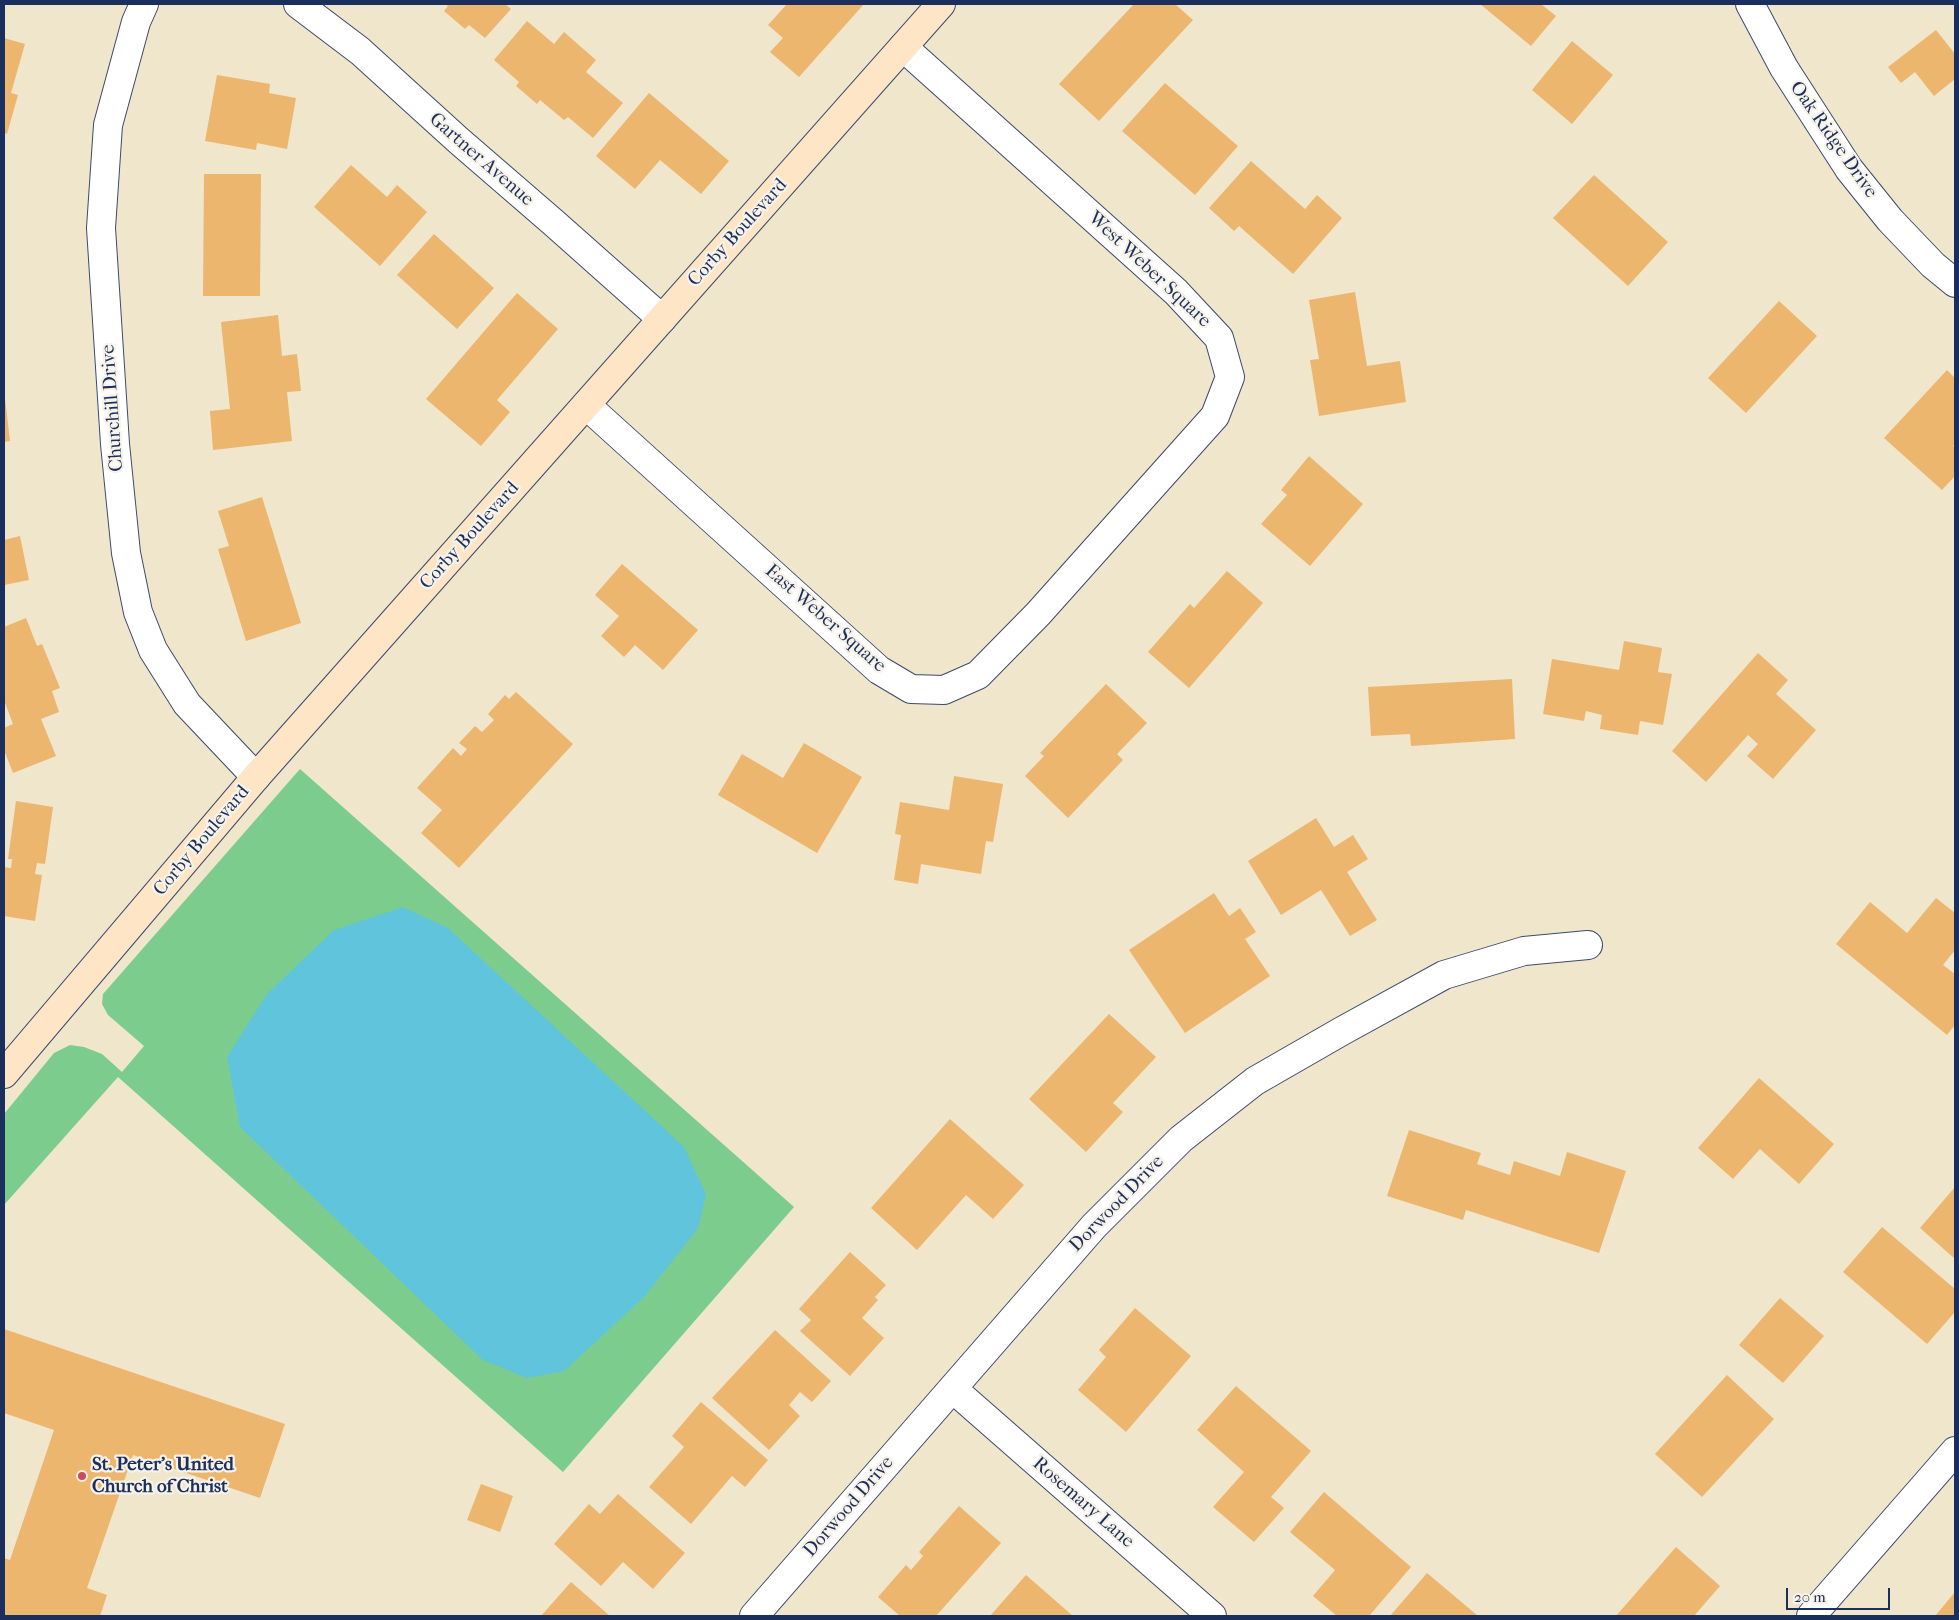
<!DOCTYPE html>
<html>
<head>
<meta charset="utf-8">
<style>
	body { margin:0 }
	#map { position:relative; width:1959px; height:1620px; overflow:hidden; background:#efe6cc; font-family:"IM FELL French Canon",serif }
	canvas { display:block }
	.frame { position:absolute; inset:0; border:5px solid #1b2f5e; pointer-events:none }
	.scale { position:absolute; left:1786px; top:1588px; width:104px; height:22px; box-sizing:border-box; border:2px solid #1b2f5e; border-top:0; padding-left:6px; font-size:15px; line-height:18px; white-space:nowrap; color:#1b2f5e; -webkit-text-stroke:4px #f7f3e8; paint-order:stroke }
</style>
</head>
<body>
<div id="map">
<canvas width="1959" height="1620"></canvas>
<div class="frame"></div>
<div class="scale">20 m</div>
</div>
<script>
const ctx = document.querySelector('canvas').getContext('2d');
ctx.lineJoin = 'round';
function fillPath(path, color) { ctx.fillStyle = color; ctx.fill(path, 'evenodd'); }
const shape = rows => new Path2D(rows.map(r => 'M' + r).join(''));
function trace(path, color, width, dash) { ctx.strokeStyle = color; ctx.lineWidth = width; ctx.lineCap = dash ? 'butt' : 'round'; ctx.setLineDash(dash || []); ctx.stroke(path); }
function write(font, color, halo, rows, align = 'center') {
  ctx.font = font + ' "IM FELL French Canon",serif'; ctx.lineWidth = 4.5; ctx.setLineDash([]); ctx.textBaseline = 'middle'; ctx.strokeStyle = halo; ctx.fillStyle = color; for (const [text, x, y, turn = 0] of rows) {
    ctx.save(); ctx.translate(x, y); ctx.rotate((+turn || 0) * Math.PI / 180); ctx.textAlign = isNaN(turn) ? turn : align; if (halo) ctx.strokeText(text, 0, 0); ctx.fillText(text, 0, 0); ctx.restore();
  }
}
const green = shape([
	[300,769,794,1207,563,1472,118,1077,4,1205,4,1114,54,1053,70,1045,84,1047,102,1054,122,1072,144,1046,108,1015,102,1004,103,994]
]);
const water = shape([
	[403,907,448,928,684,1147,706,1194,698,1228,644,1297,564,1371,527,1378,483,1360,240,1127,227,1057,267,994,334,930]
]);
const building = shape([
	[445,4,505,4,511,9,485,38,469,25,465,29,444,11,448,6],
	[787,4,864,4,799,77,770,52,783,38,768,25],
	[1134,4,1175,4,1193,20,1099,121,1059,84],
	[1480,4,1541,4,1556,16,1531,46],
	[527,21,554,44,564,32,596,60,586,72,623,103,593,138,568,117,564,120,540,100,537,104,516,86,519,82,494,60],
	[1936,30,1955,54,1955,79,1934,96,1915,72,1901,83,1888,67],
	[4,38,25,44,11,93,18,95,7,134,4,133],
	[1572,41,1613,75,1572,124,1532,90],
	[217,75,270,84,269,93,296,98,287,149,257,143,256,150,205,141],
	[1165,83,1238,146,1195,195,1122,131],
	[649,93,729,161,701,194,660,160,635,189,596,156],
	[1251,161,1305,209,1317,195,1342,218,1293,274,1239,226,1234,231,1209,208],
	[351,165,387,197,397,185,427,212,380,266,314,207],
	[204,174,261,174,260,296,203,296],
	[1594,175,1668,242,1628,286,1553,218],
	[434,234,494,288,457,329,397,275],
	[1355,292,1367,366,1400,361,1406,402,1319,416,1310,360,1319,359,1309,300],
	[517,293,558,329,497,400,510,412,481,446,426,399],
	[1779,301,1817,336,1746,413,1708,378],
	[278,315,282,356,297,354,301,391,287,392,292,441,213,450,210,411,230,409,221,322],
	[1947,370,1955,378,1955,444,1953,446,1955,448,1955,476,1942,490,1884,438],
	[4,390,10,441,4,442],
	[1309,456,1363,504,1310,566,1261,524,1287,495,1281,490],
	[262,497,301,623,246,641,218,549,229,546,218,511],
	[20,536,29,580,4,585,4,540],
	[622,564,698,630,663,670,635,645,624,657,601,636,619,616,595,595],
	[1227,571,1263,603,1189,688,1148,652,1190,604,1194,608],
	[26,618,37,646,42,644,60,688,52,691,59,712,41,719,56,756,13,773,4,750,4,728,13,724,4,700,4,627],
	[1624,641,1662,648,1658,672,1672,674,1663,725,1640,721,1638,735,1600,729,1602,715,1586,711,1584,721,1543,714,1552,659,1619,670],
	[1758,653,1788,680,1776,694,1816,730,1773,779,1747,756,1758,744,1748,735,1706,782,1672,751],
	[1512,679,1515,739,1411,746,1410,734,1371,736,1368,687],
	[1106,684,1147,723,1117,754,1123,760,1068,818,1025,776,1044,756,1040,753],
	[516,692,573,744,459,868,421,833,442,810,417,788,453,748,461,756,467,749,459,743,475,726,482,732,494,720,488,714,505,695,509,699],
	[804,743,862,777,817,853,718,795,742,754,783,778],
	[954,776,1003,784,993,842,986,841,981,874,921,864,918,884,894,880,901,835,895,834,900,802,949,810],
	[16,801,53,807,45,864,37,863,35,874,42,875,35,921,4,916,4,867,11,868,12,859,8,859],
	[1316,818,1334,847,1353,835,1368,859,1347,872,1377,920,1350,936,1321,890,1281,915,1248,861],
	[1214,893,1229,916,1240,908,1256,932,1245,939,1270,976,1185,1033,1129,950],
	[1936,898,1955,913,1955,950,1943,965,1955,974,1955,1025,1947,1035,1836,944,1870,902,1907,933],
	[1109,1014,1156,1057,1113,1103,1123,1112,1086,1152,1029,1099],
	[1759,1078,1834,1144,1799,1184,1760,1149,1733,1179,1698,1148],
	[950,1119,1024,1185,993,1219,966,1195,917,1250,871,1208],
	[1409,1130,1481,1153,1477,1164,1510,1175,1514,1161,1560,1176,1567,1152,1626,1171,1599,1253,1466,1210,1463,1220,1387,1196],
	[1955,1187,1955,1259,1920,1228],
	[1882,1227,1955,1289,1955,1312,1927,1344,1843,1272],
	[850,1252,886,1285,875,1297,878,1300,862,1318,884,1338,850,1376,800,1331,811,1320,799,1309],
	[1780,1298,1824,1336,1783,1383,1739,1345],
	[1135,1308,1191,1356,1126,1432,1078,1390,1106,1357,1099,1350],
	[4,1329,285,1424,260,1498,133,1455,87,1588,107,1595,100,1616,4,1616,4,1558,10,1560,54,1430,4,1413],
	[775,1330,831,1381,812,1402,800,1392,789,1405,800,1416,769,1450,712,1398],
	[1727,1375,1774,1419,1702,1497,1655,1454],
	[1236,1386,1311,1451,1271,1497,1284,1508,1254,1542,1213,1507,1244,1472,1197,1430],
	[701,1402,768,1460,745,1487,732,1476,691,1524,649,1487,684,1447,672,1436],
	[481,1484,513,1496,500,1532,467,1520],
	[1324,1492,1411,1567,1369,1616,1337,1616,1313,1596,1335,1570,1290,1532],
	[618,1494,685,1553,653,1589,623,1562,601,1586,554,1544,589,1504,600,1514],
	[959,1506,1001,1543,936,1616,900,1616,878,1597,906,1565,911,1570,923,1556,919,1552],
	[1676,1547,1720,1586,1694,1616,1616,1616],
	[1427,1573,1478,1616,1390,1616],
	[1026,1575,1073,1616,990,1616],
	[571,1582,610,1616,541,1616],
	[1955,1592,1955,1616,1935,1616]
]);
const street = shape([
	[144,4,136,22,108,125,101,228,115,444,126,553,138,612,153,650,187,704,256,777],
	[298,4,360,51,458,140,554,223,662,319],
	[1750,4,1784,68,1849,169,1890,220,1933,265,1955,283],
	[586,405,879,670,911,689,944,690,978,675,1038,614,1215,416,1230,377,1219,338,1176,292,903,47],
	[953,1389,1212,1616],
	[754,1616,1094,1226,1181,1139,1255,1081,1342,1031,1444,975,1524,951,1588,945],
	[1811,1616,1955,1451]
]);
const secondary = shape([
	[4,1074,256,777,941,4]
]);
const markers = [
	[82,1476,5,"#d1495b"]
];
const streetNames = [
	["Oak Ridge Drive",1833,140,55],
	["Gartner Avenue",481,160,41],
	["Corby Boulevard",738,233,-48],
	["West Weber Square",1149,270,43],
	["Churchill Drive",113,408,-94],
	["Corby Boulevard",470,536,-48],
	["East Weber Square",825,619,41],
	["Corby Boulevard",202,841,-50],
	["Dorwood Drive",1117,1204,-46],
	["Rosemary Lane",1083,1503,41],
	["Dorwood Drive",849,1507,-49]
];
const poiNames = [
	["St. Peter's United",92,1465],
	["Church of Christ",92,1487]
];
fillPath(green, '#7ccd8d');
fillPath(water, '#5fc4dc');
fillPath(building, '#ecb66e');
trace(street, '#3b4a6e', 30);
trace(secondary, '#3b4a6e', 30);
trace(street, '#fff', 28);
trace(secondary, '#fde5c5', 28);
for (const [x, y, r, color] of markers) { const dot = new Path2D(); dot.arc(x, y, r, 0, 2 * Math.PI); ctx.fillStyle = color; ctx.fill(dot); trace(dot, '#f7f3e8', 2); }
write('19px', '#1b2f5e', '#f7f3e8', streetNames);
write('bold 19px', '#1b2f5e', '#f7f3e8', poiNames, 'left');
</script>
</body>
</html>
